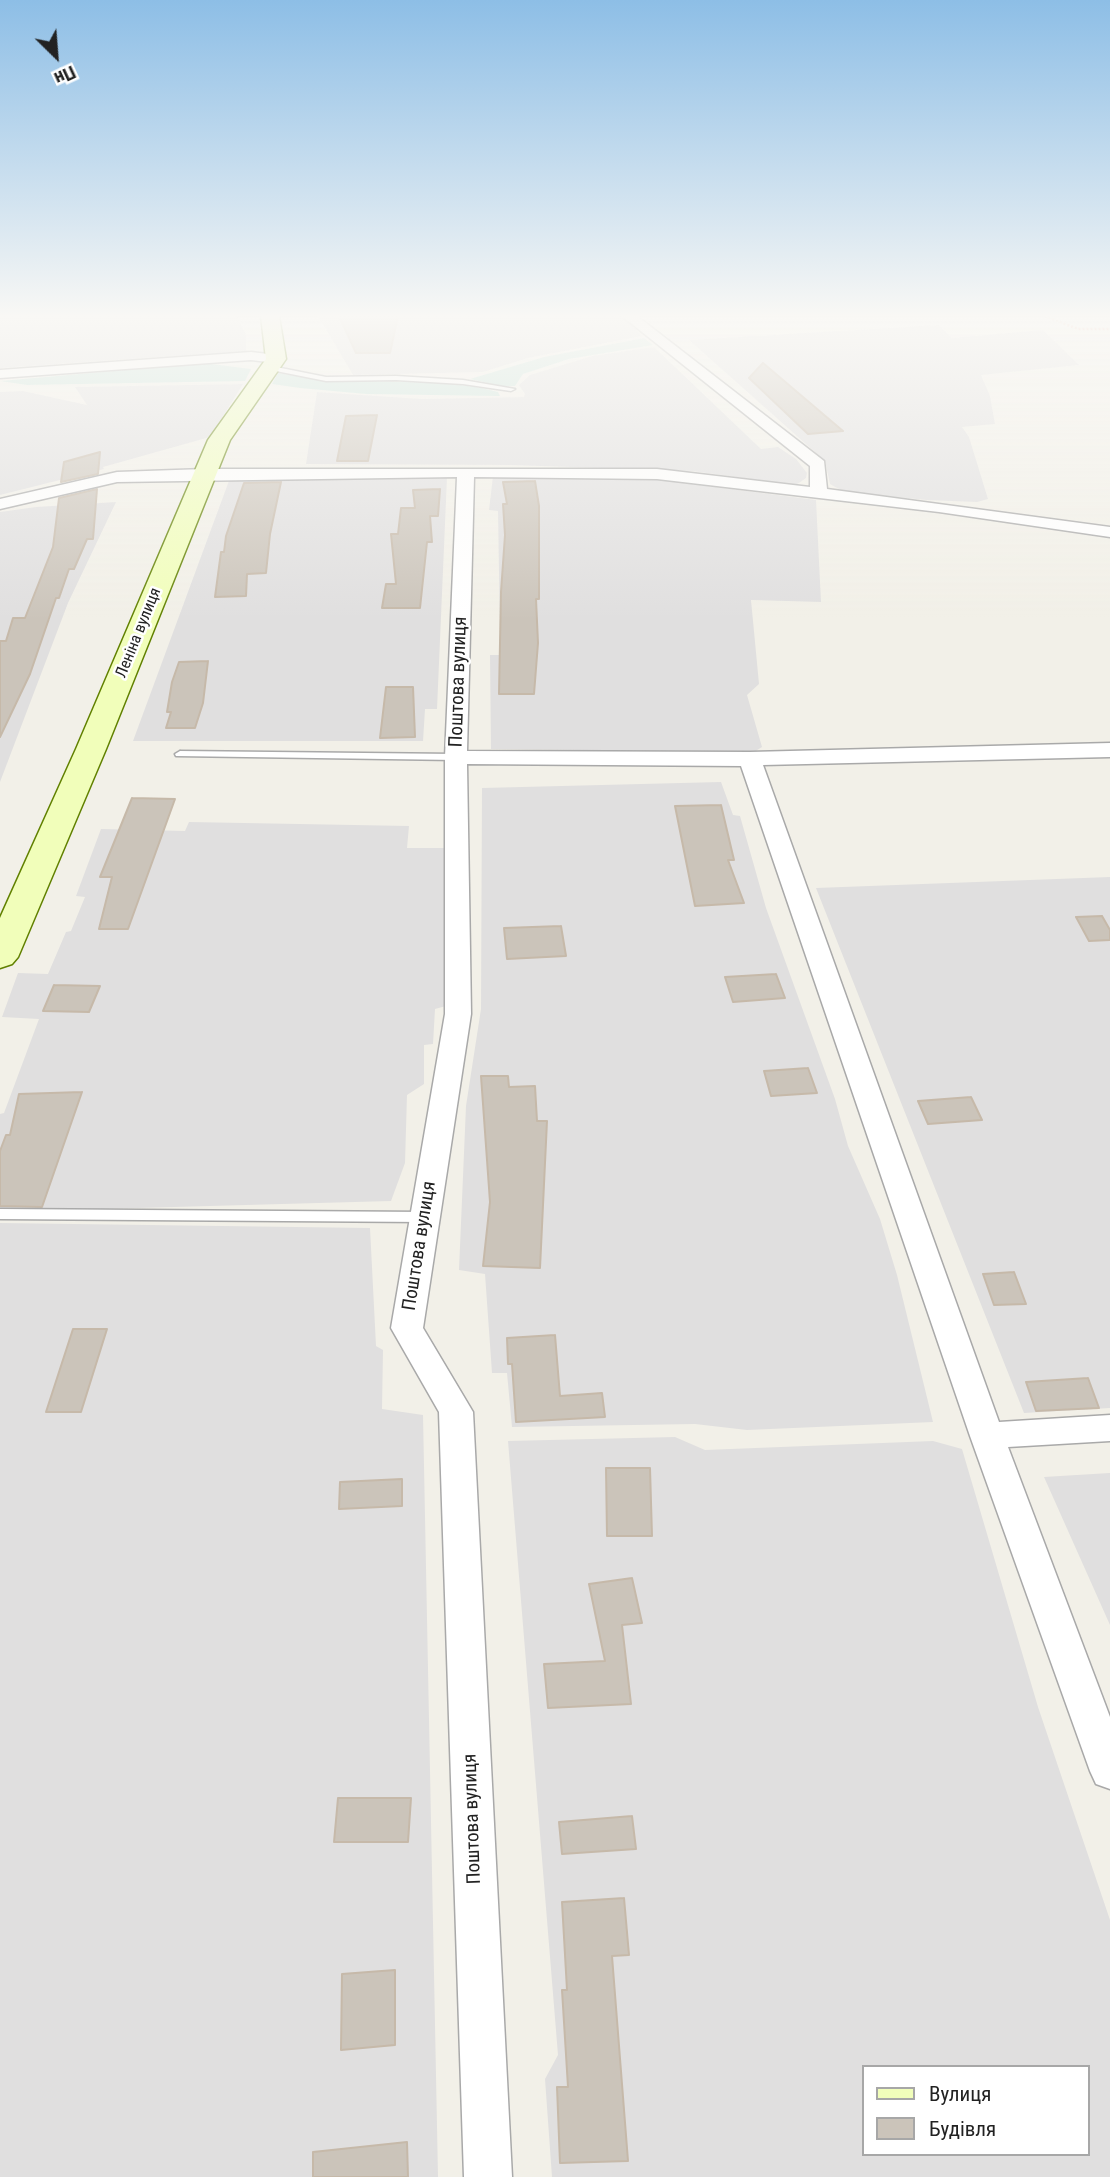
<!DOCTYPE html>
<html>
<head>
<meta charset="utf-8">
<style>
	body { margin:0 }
	#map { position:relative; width:1110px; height:2177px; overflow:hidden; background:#f2f0e8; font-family:"Roboto Condensed",sans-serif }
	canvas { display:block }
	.legend { position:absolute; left:862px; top:2065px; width:228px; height:91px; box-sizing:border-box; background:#fff; border:2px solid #a7a7a7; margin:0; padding:9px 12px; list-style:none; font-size:21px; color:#222 }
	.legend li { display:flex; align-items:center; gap:14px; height:35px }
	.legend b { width:35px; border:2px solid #a7a7a7 }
	.north { position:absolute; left:21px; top:21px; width:70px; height:70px; -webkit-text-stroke:5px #fff; paint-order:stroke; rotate:155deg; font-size:19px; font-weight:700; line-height:28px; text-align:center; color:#222 }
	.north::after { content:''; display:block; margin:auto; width:24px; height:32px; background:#222; clip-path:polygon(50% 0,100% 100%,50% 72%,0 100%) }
</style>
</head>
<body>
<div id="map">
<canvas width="1110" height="2177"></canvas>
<ul class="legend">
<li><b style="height:9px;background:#f1feba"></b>Вулиця</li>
<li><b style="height:19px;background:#cbc4ba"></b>Будівля</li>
</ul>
<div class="north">Пн</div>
</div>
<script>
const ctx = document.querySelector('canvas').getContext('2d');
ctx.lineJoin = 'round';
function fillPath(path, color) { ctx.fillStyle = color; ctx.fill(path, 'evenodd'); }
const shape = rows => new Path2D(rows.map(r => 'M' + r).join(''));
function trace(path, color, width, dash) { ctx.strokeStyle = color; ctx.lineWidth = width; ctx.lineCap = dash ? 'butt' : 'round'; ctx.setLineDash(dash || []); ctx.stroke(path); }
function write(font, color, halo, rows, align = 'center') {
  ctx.font = font + ' "Roboto Condensed",sans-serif'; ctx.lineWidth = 5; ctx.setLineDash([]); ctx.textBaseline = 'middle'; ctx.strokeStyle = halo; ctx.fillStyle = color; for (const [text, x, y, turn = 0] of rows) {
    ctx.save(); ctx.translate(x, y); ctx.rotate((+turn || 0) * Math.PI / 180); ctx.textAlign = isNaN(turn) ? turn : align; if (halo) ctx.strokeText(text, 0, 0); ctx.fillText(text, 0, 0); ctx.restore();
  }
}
const residential = shape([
	[0,316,237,316,246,335,246,351,0,368],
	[318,316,624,316,642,336,528,358,483,372,353,375],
	[939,325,952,338,1043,330,1079,365,981,375,990,396,995,424,962,427,969,437,988,499,977,502,927,500,844,492,830,484,825,461,689,340],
	[654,347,761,449,778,447,796,459,807,473,806,478,796,485,692,471,511,465,306,464,317,392,422,399,524,397,525,394,519,385,530,375,592,356],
	[243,384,210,437,103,467,104,469,0,495,0,392,23,391,87,405,75,387],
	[493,476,638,477,816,500,821,602,751,600,759,684,747,695,762,747,754,752,491,749,490,655,499,655,500,636,498,511,489,510],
	[230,478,447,478,437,709,425,709,423,741,133,741],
	[116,502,68,603,0,782,0,512,36,507],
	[721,782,733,815,740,816,766,908,835,1099,848,1146,880,1219,897,1275,933,1422,747,1430,695,1424,512,1427,507,1373,492,1373,485,1274,459,1270,466,1106,481,1009,482,788],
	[189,822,409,826,407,848,444,848,448,945,446,1006,435,1009,433,1044,424,1045,424,1084,407,1095,405,1163,391,1201,65,1210,0,1208,0,1114,4,1113,39,1019,2,1017,18,973,48,974,66,932,71,931,85,897,76,896,101,829,185,831],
	[1110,877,1110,1408,1024,1413,816,888],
	[0,1223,370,1228,376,1346,383,1350,382,1409,423,1415,438,2177,0,2177],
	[675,1437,705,1450,933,1441,962,1449,1038,1707,1110,1920,1110,2177,552,2177,545,2079,558,2055,508,1441],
	[863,2067,1087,2067,1087,2154,863,2154],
	[1110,1473,1110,1625,1044,1477]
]);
const wetland = shape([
	[644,338,653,345,569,359,523,374,515,386,501,386,470,379,544,357],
	[204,363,251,369,245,381,27,385,0,381],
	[278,373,320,380,446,383,482,388,498,392,500,396,366,394,300,388,272,384]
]);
const building = shape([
	[339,316,398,316,390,353,356,353,339,316],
	[763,363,843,431,808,434,749,378,763,363],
	[377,415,368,461,337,461,346,416,377,415],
	[100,452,98,474,61,482,64,462,100,452],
	[535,481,539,506,539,599,536,599,538,643,534,694,499,694,501,592,505,535,503,504,507,504,503,482,535,481],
	[281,482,270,534,266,573,247,574,246,596,215,597,221,552,224,552,226,536,244,483,281,482],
	[97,489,93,539,87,539,74,569,69,569,59,598,56,598,30,674,0,737,0,641,6,641,13,618,25,618,53,547,59,498,97,489],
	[440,489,438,516,430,516,432,542,427,542,420,608,382,608,386,584,396,584,391,534,398,534,401,508,415,508,413,490,440,489],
	[208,661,203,703,195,728,166,728,171,712,167,712,172,682,179,662,208,661],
	[386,687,413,687,415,737,380,738,386,687],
	[132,798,175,799,128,929,99,929,112,877,100,877,132,798],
	[721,805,734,860,728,860,744,903,695,906,675,806,721,805],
	[1102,916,1110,930,1110,940,1089,941,1076,917,1102,916],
	[561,926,566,956,507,959,504,928,561,926],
	[776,974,785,998,733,1002,725,977,776,974],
	[54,985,100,986,89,1012,43,1011,54,985],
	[808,1068,817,1093,771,1096,764,1071,808,1068],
	[481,1076,508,1076,509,1087,535,1086,537,1121,547,1121,540,1268,483,1266,490,1202,481,1076],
	[82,1092,42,1207,0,1206,0,1151,6,1135,10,1135,19,1094,82,1092],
	[971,1097,982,1120,928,1124,918,1101,971,1097],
	[1014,1272,1026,1304,994,1305,983,1274,1014,1272],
	[73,1329,107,1329,81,1412,46,1412,73,1329],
	[555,1335,560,1396,602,1393,605,1417,516,1422,512,1364,508,1364,507,1338,555,1335],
	[1088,1378,1099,1408,1036,1411,1026,1382,1088,1378],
	[606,1468,650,1468,652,1536,607,1536,606,1468],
	[402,1479,402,1506,339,1509,340,1482,402,1479],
	[632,1578,642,1623,622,1625,631,1704,548,1708,544,1664,605,1661,589,1584,632,1578],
	[338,1798,411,1798,408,1842,334,1842,338,1798],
	[632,1816,636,1849,562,1854,559,1822,632,1816],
	[624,1898,629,1955,612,1956,628,2161,560,2163,557,2087,568,2087,562,1990,567,1990,562,1902,624,1898],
	[395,1970,395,2045,341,2050,342,1974,395,1970],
	[407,2142,408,2177,313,2177,313,2152,407,2142]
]);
const path = shape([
	[1045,316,1078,329,1110,329]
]);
const lane = shape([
	[266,365,326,377,396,376,463,380,515,389,511,391,463,384,396,380,326,381,266,369,266,365],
	[180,751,456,754,461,757,456,760,176,756,175,754,180,751],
	[0,1209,425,1212,433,1217,425,1222,0,1219,0,1209]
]);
const street = shape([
	[622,316,637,316,824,461,827,489,1110,527,1110,537,939,512,657,479,474,477,467,751,750,752,1110,743,1110,757,763,765,999,1422,1110,1415,1110,1441,1008,1447,1110,1717,1110,1789,1096,1784,1090,1771,970,1436,741,766,467,764,471,1014,423,1328,473,1412,512,2177,464,2177,439,1412,391,1328,445,1014,445,757,457,477,117,482,0,509,0,499,117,472,205,469,657,469,810,487,810,466,622,316],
	[251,352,276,355,283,359,276,363,251,360,0,378,0,370,251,352]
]);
const secondary = shape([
	[261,316,279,316,286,359,230,440,106,749,18,957,12,964,0,968,0,918,76,749,208,440,266,359,261,316]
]);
const farStreetnames = [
	["Леніна вулиця",139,633,-68]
];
const streetNames = [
	["Поштова вулиця",459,682,-88],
	["Поштова вулиця",420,1246,-81],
	["Поштова вулиця",473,1819,-92]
];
fillPath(residential, '#e0dfdf');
fillPath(wetland, '#c4e2d8');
fillPath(building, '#cbc4ba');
trace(building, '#c6b9a9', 2);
trace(lane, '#a9a9a9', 3);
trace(street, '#a9a9a9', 3);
trace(secondary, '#618100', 3);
trace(path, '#ff906c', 2.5, [2, 2]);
fillPath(lane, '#fff');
fillPath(street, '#fff');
fillPath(secondary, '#f1feba');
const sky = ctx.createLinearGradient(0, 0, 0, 620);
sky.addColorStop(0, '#8dbee6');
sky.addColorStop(0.51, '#f9f8f5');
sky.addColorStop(1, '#f9f8f500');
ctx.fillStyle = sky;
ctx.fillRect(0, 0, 1110, 620);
write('16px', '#222', '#fff', farStreetnames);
write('19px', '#222', '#fff', streetNames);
</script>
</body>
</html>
